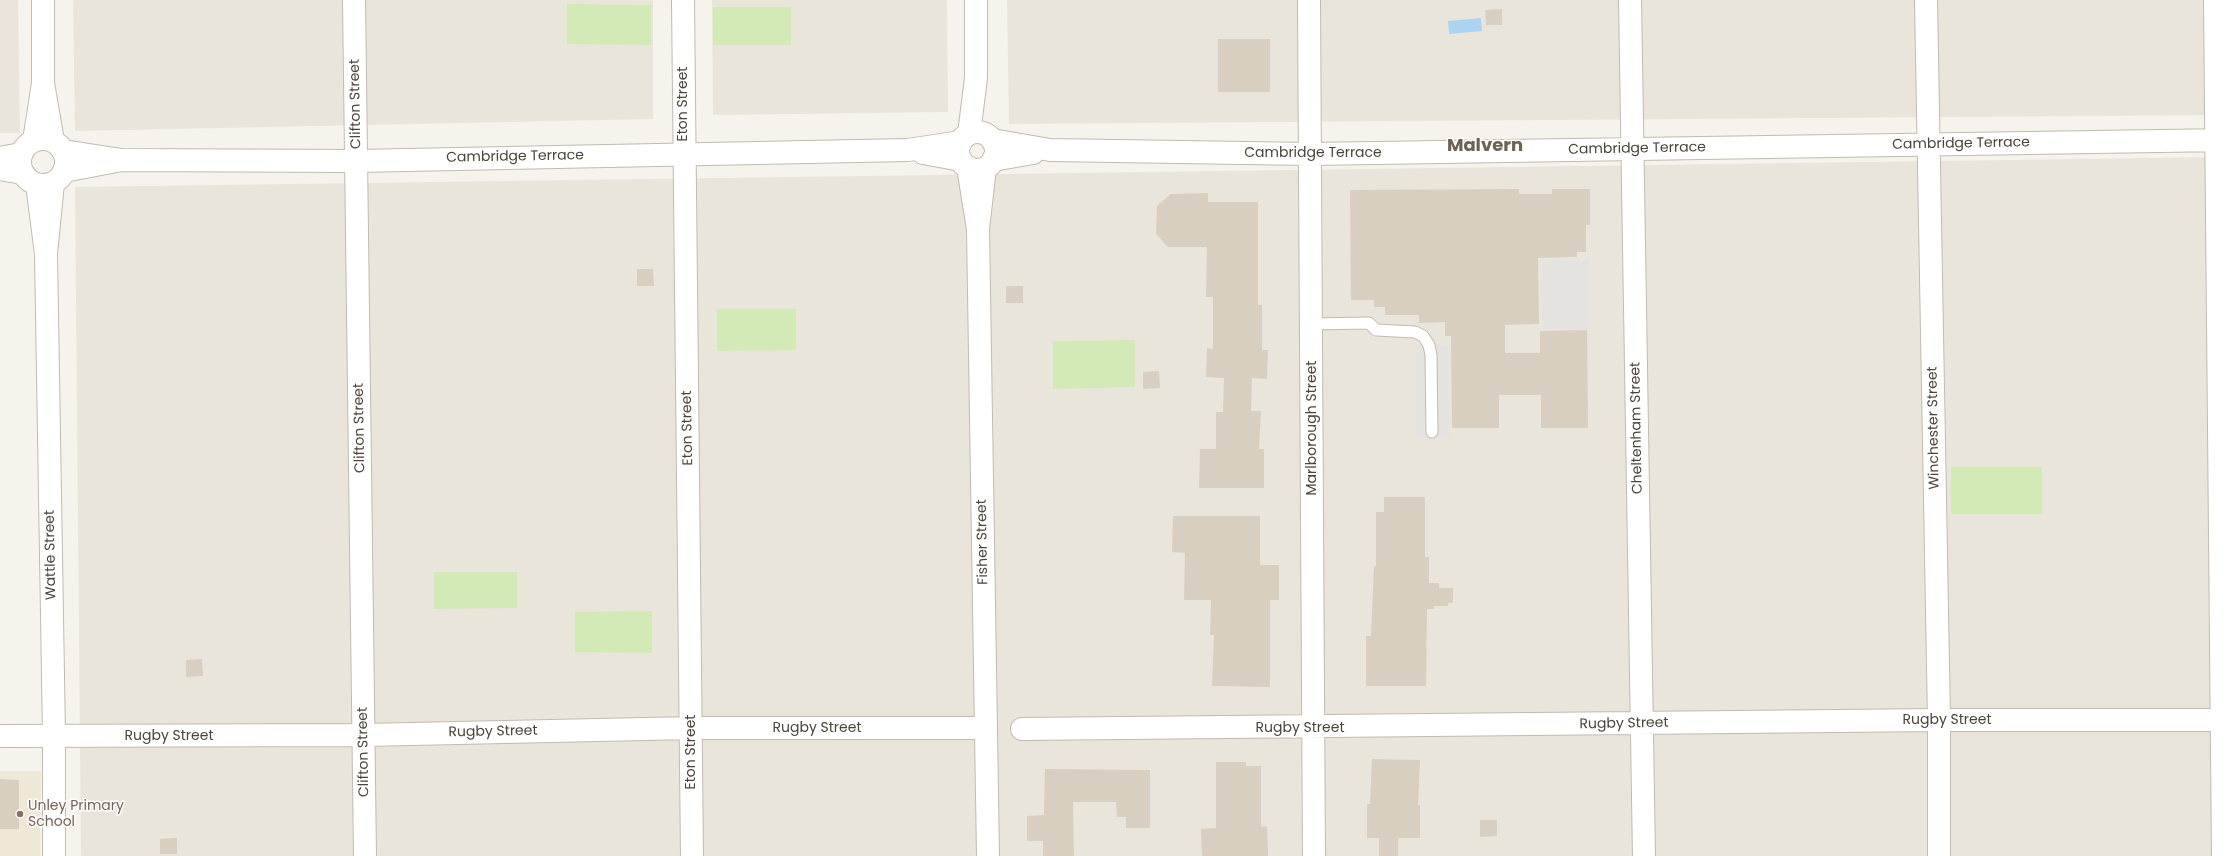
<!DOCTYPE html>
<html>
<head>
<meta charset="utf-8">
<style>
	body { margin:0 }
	canvas { display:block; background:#f6f3ec }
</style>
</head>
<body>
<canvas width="2225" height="856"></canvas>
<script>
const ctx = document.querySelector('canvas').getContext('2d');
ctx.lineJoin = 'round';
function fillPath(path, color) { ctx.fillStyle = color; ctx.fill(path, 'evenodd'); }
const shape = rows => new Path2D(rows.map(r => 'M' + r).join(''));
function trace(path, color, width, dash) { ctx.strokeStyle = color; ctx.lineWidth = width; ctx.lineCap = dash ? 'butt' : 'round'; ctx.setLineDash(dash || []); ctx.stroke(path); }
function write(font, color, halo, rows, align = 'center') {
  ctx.font = font + ' Poppins,sans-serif'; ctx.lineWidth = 3; ctx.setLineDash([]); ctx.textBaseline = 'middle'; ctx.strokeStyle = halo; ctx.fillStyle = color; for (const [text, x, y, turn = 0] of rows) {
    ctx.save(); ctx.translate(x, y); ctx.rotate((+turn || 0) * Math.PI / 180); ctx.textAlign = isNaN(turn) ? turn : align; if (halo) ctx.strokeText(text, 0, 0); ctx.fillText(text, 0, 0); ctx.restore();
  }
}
const residential = shape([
	[0,0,18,0,20,133,0,133],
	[73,0,653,0,653,119,75,131],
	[712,0,947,0,948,112,713,115],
	[1007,0,2225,0,2225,115,1009,124],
	[2225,157,2225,856,81,856,75,187]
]);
const education = shape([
	[0,771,41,771,40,856,0,856]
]);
const green = shape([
	[567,4,651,5,651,45,567,44],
	[713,7,791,7,791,45,713,45],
	[717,309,796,309,796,350,717,351],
	[1135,340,1135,387,1053,389,1053,341],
	[1951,467,2042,467,2042,514,1951,514],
	[434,572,517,572,517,608,434,609],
	[652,611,652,653,575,652,575,612]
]);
const parking = shape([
	[1542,260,1590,260,1590,329,1542,329],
	[1416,345,1448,345,1449,438,1416,438]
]);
const water = shape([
	[1481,18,1482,31,1449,34,1448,21]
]);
const building = shape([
	[1502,9,1502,25,1486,25,1485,10],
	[1218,39,1270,39,1270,92,1218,92],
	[1519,189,1519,194,1552,194,1552,189,1590,189,1590,225,1586,225,1586,252,1577,252,1577,257,1538,258,1539,324,1505,325,1505,353,1540,353,1540,331,1587,330,1588,428,1541,428,1541,395,1499,395,1499,428,1452,428,1451,336,1445,336,1445,322,1419,323,1419,315,1385,315,1385,307,1374,307,1374,300,1351,300,1350,190],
	[1208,193,1208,202,1258,202,1258,305,1262,305,1262,350,1268,350,1267,379,1252,378,1251,411,1261,411,1259,449,1264,449,1264,488,1199,488,1200,449,1216,449,1216,412,1223,412,1224,378,1206,377,1207,348,1213,349,1213,297,1206,297,1207,247,1168,247,1156,234,1157,206,1171,194],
	[637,269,653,269,654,286,637,286],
	[1006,286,1023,286,1023,303,1006,303],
	[1159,371,1160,388,1143,389,1143,372],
	[1384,497,1425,497,1425,557,1429,557,1429,583,1439,583,1439,588,1453,588,1453,603,1448,603,1448,606,1434,606,1434,609,1427,609,1426,686,1366,686,1366,636,1371,636,1374,566,1376,566,1376,512,1384,512],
	[1173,516,1260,516,1260,565,1279,565,1279,600,1270,600,1270,687,1212,686,1214,635,1210,635,1211,600,1184,600,1185,553,1172,552],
	[202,659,203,676,186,677,186,660],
	[1372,759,1420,760,1418,805,1420,805,1420,838,1398,838,1398,856,1379,856,1379,838,1367,838,1367,804,1370,804],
	[1216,762,1246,762,1246,766,1261,766,1261,827,1267,826,1268,856,1202,856,1201,829,1216,828],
	[1045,769,1150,770,1150,828,1126,828,1126,817,1117,817,1116,802,1073,802,1074,856,1043,856,1043,841,1027,841,1027,816,1044,815],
	[0,779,19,780,19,829,0,829],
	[1480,820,1497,820,1497,836,1480,837],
	[177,838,177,854,160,854,160,839]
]);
const service = shape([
	[1311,324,1369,323,1376,330,1415,332,1423,336,1429,345,1431,355,1432,432]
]);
const minor = shape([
	[354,0,365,856],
	[683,0,692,856],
	[1309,0,1314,856],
	[1630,0,1644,856],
	[1926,0,1939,720,1939,856],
	[2215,0,2223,856],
	[992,140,1050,150,1310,154,2225,140],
	[63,151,122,160,64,171],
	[923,153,961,160],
	[0,158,21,154],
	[122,160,357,161,908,150,961,142],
	[993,160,1033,153],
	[0,169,23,173],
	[1022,729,1939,720,2225,720],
	[0,736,364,735,692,728,986,728]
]);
const tertiary = shape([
	[43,0,43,83],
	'958 151a19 19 0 1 1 38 0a19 19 0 1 1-38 0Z',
	[969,134,976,78,976,0],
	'20 162a23 23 0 1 1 46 0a23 23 0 1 1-46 0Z',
	[34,141,43,83,53,141],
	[968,167,978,229,985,168],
	[37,184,46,254,53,183],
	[978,229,988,856],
	[46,254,54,736,54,856]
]);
const markers = [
	[20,814,4,"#8d6e63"]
];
const streetNames = [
	["Clifton Street",356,104,-91],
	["Eton Street",683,104,-90],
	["Cambridge Terrace",1961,144,-1],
	["Cambridge Terrace",1637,149,-1],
	["Cambridge Terrace",1313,153],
	["Cambridge Terrace",515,157,-1],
	["Clifton Street",360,428,-91],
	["Eton Street",688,428,-91],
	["Marlborough Street",1312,428,-90],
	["Cheltenham Street",1637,428,-91],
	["Winchester Street",1934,428,-91],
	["Fisher Street",983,542,-91],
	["Wattle Street",51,555,-91],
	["Rugby Street",1947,720],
	["Rugby Street",1624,724,-1],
	["Rugby Street",817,728],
	["Rugby Street",1300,728],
	["Rugby Street",493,732,-1],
	["Rugby Street",169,736],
	["Clifton Street",364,752,-91],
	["Eton Street",691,752,-90]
];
const educationNames = [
	["Unley Primary",28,806],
	["School",28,822]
];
const districtNames = [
	["Malvern",1485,146]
];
fillPath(residential, '#eae5da');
fillPath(education, '#efe8d6');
fillPath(green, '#d2eab5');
fillPath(parking, '#e5e3e0');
fillPath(water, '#a9d4f2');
fillPath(building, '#d8cfc1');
trace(service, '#c2bbae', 13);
trace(minor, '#c2bbae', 24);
trace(tertiary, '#c2bbae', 24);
trace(service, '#fff', 11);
trace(minor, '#fff', 22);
trace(tertiary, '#fff', 22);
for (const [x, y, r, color] of markers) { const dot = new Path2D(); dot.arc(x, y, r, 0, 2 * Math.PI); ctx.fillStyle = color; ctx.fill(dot); trace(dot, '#fff', 1.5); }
write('14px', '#4b4439', '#fff', streetNames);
write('14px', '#785e54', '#fff', educationNames, 'left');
write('bold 18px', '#6e6250', '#fff', districtNames);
</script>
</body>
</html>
